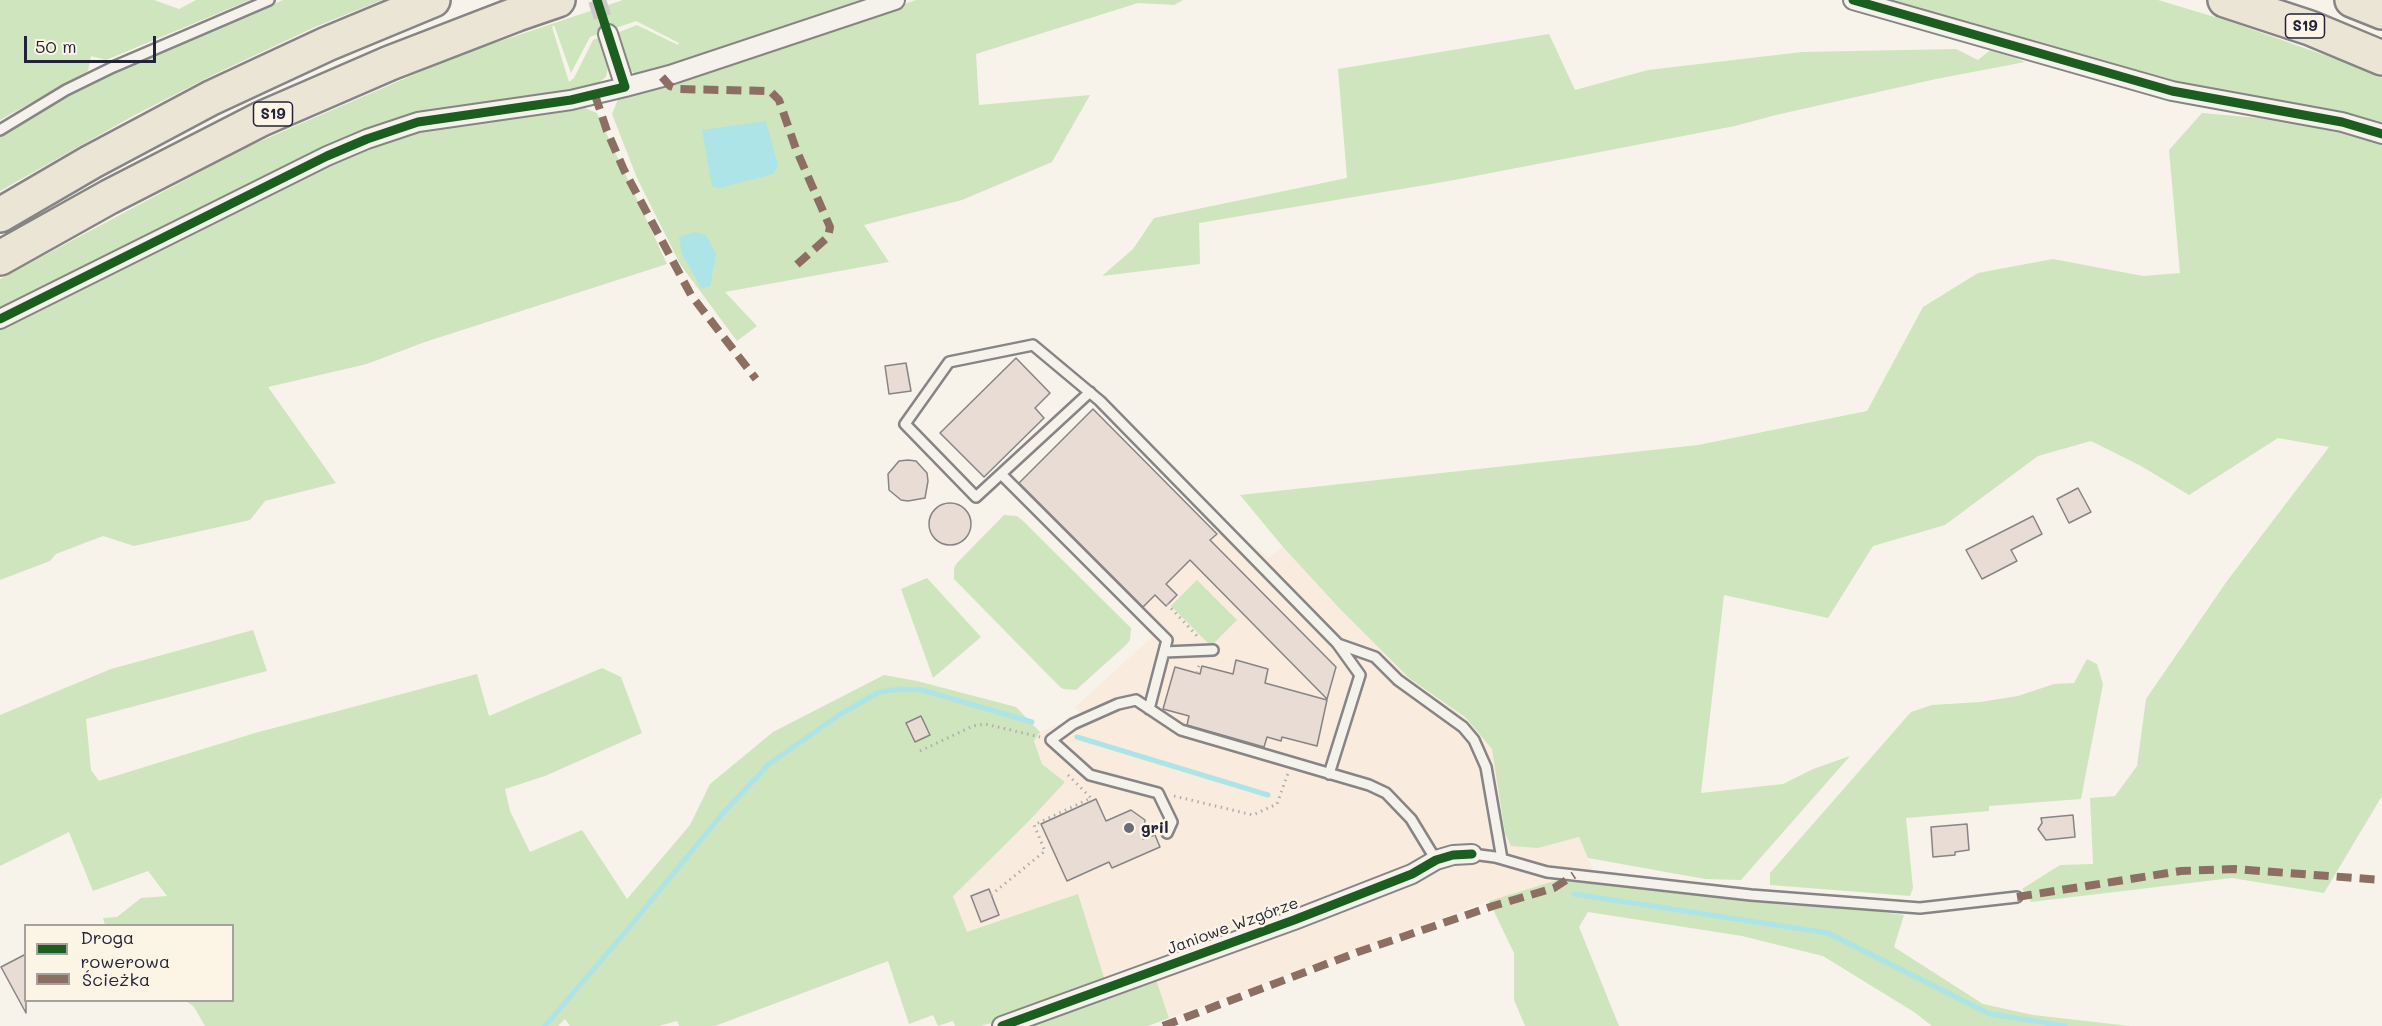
<!DOCTYPE html>
<html>
<head>
<meta charset="utf-8">
<style>
	body { margin:0 }
	#map { position:relative; width:2382px; height:1026px; overflow:hidden; background:#f7f3ea; font-family:Mali,sans-serif }
	canvas { display:block }
	.legend { position:absolute; left:24px; top:924px; width:210px; height:78px; box-sizing:border-box; background:#fcf5e5; border:2px solid #a5a1a1; margin:0; padding:8px 10px; list-style:none; font-size:18px; color:#22223b }
	.legend li { display:flex; align-items:center; gap:12px; height:30px }
	.legend b { width:30px; border:2px solid #a5a1a1 }
	.scale { position:absolute; left:24px; top:36px; width:132px; height:27px; box-sizing:border-box; border:3px solid #22223b; border-top:0; padding-left:8px; font-size:18px; line-height:21px; white-space:nowrap; color:#22223b; -webkit-text-stroke:4px #fcf5e5; paint-order:stroke }
</style>
</head>
<body>
<div id="map">
<canvas width="2382" height="1026"></canvas>
<ul class="legend">
<li><b style="height:8px;background:#1b5e20"></b>Droga rowerowa</li>
<li><b style="height:8px;background:#8d6e63"></b>Ścieżka</li>
</ul>
<div class="scale">50 m</div>
</div>
<script>
const ctx = document.querySelector('canvas').getContext('2d');
ctx.lineJoin = 'round';
function fillPath(path, color) { ctx.fillStyle = color; ctx.fill(path, 'evenodd'); }
const shape = rows => new Path2D(rows.map(r => 'M' + r).join(''));
function trace(path, color, width, dash) { ctx.strokeStyle = color; ctx.lineWidth = width; ctx.lineCap = dash ? 'butt' : 'round'; ctx.setLineDash(dash || []); ctx.stroke(path); }
function write(font, color, halo, rows, align = 'center') {
  ctx.font = font + ' Mali,sans-serif'; ctx.lineWidth = 5; ctx.setLineDash([]); ctx.textBaseline = 'middle'; ctx.strokeStyle = halo; ctx.fillStyle = color; for (const [text, x, y, turn = 0] of rows) {
    ctx.save(); ctx.translate(x, y); ctx.rotate((+turn || 0) * Math.PI / 180); ctx.textAlign = isNaN(turn) ? turn : align; if (halo) ctx.strokeText(text, 0, 0); ctx.fillText(text, 0, 0); ctx.restore();
  }
}
const built = shape([
	[1232,528,1269,558,1283,547,1341,610,1409,678,1465,717,1492,749,1505,833,1538,848,1579,837,1593,870,1489,901,1169,1018,1151,967,1105,981,967,932,953,895,1029,821,1065,782,1042,764,1034,741,1040,732,1064,722,1080,713,1075,707,1152,637,1134,617,1155,595,1166,606,1166,584,1217,534]
]);
const green = shape([
	[0,0,154,0,179,9,196,0,250,0,106,60,91,56,88,71,0,120],
	[283,0,382,0,315,27,215,74,133,116,0,191,0,137,79,89],
	[623,0,874,0,637,75,625,67,614,34,637,25,678,45,679,43,636,21,590,37,571,73,554,25,552,27,569,82,574,78,593,40,602,36,610,58,606,77,589,90,421,115,0,311,0,279,247,147,459,55],
	[916,0,1183,0,1174,5,1138,3,976,54,979,105,1090,95,1052,162,962,200,864,225,889,262,725,292,757,326,737,341,680,264,637,178,612,114,619,97,649,91],
	[1882,0,2158,0,2228,21,2341,61,2382,78,2382,128,2169,85],
	[1549,34,1575,90,1648,70,1802,52,1956,49,1978,60,1993,48,2025,62,1936,79,1776,115,1735,126,1449,181,1199,223,1200,264,1102,276,1133,249,1154,218,1347,178,1338,69],
	[580,106,597,113,667,264,422,343,367,364,268,387,336,483,265,501,250,520,134,546,103,536,56,554,50,561,0,580,0,326,230,210,246,209,341,157,414,129],
	[2202,113,2271,119,2365,137,2382,143,2382,796,2324,893,2232,878,2031,902,2022,889,2060,865,2093,864,2090,798,2115,796,2137,766,2146,699,2227,581,2329,447,2278,438,2189,495,2141,466,2091,441,2038,456,1945,525,1873,546,1828,618,1724,595,1701,793,1783,784,1813,769,1850,756,1741,880,1705,879,1588,858,1579,837,1538,848,1511,846,1505,833,1492,749,1465,717,1409,678,1341,610,1283,547,1240,495,1698,445,1867,411,1923,307,1978,273,2053,259,2143,276,2180,273,2169,150],
	[1004,515,1017,516,1022,520,1131,628,1130,640,1126,645,1076,690,1063,689,1059,686,954,579,954,568,957,563],
	[927,578,981,637,933,678,901,589],
	[1197,580,1237,620,1211,646,1171,606],
	[253,630,267,671,86,719,91,770,99,781,255,733,477,674,489,716,602,668,621,677,642,733,545,776,505,789,510,811,530,852,582,830,627,899,690,825,710,784,773,732,884,675,917,681,1016,707,1040,732,1034,741,1042,764,1065,782,1029,821,953,896,967,932,1078,894,1105,981,1027,1013,981,1026,955,1026,953,1021,938,1026,933,1015,909,1024,888,961,715,1026,679,1026,677,1021,659,1026,570,1026,565,1019,558,1026,205,1026,194,1007,186,1001,232,1000,232,926,105,925,103,918,117,917,141,898,167,896,148,871,93,891,69,832,0,866,0,715,111,669],
	[2087,659,2097,664,2103,684,2081,799,1989,806,1989,811,1906,818,1913,888,1910,896,1770,885,1770,873,1911,712,1932,705,1980,702,2018,696,2054,684,2074,683],
	[1561,879,1786,905,1858,909,1904,915,1894,947,1983,1004,2033,1015,2130,1026,1932,1026,1914,1012,1823,956,1742,936,1588,912,1579,927,1619,1026,1525,1026,1514,1000,1514,953,1489,901],
	[1155,977,1169,1018,1148,1026,1017,1026]
]);
const water = shape([
	[766,121,778,166,773,174,719,188,712,186,702,130],
	[694,232,706,235,716,254,710,286,702,289,682,254,679,237]
]);
const stream = shape([
	[1077,737,1268,795],
	[1574,894,1828,933,1990,1014,2065,1026],
	[545,1026,627,930,723,813,769,764,839,715,879,692,901,689,922,690,1032,722]
]);
const building = shape([
	[1016,358,1050,393,1035,408,1044,418,984,477,940,433,1016,358],
	[906,363,911,391,889,394,885,366,906,363],
	[1093,409,1217,534,1210,540,1336,667,1327,699,1190,560,1166,584,1177,595,1166,606,1155,595,1143,607,1019,483,1093,409],
	[908,460,916,461,927,473,928,481,925,498,908,501,901,500,889,490,888,474,899,461,908,460],
	[2078,488,2091,512,2069,523,2057,499,2078,488],
	'929 524a21 21 0 1 1 42 0a21 21 0 1 1-42 0Z',
	[2033,516,2042,534,2011,550,2017,561,1982,579,1966,550,2033,516],
	[1236,660,1268,669,1265,683,1327,700,1317,746,1282,737,1281,741,1267,737,1264,747,1187,725,1189,716,1163,709,1175,667,1200,674,1202,666,1233,674,1236,660],
	[921,716,930,735,915,742,906,723,921,716],
	[1096,799,1106,821,1131,810,1145,820,1143,839,1155,835,1160,847,1112,868,1109,862,1067,881,1041,824,1096,799],
	[2073,815,2075,837,2046,840,2038,829,2042,823,2041,818,2073,815],
	[1967,824,1969,850,1955,852,1955,855,1933,857,1931,827,1967,824],
	[989,889,999,915,981,922,971,896,989,889],
	[26,954,26,1013,1,967,26,954]
]);
const minorTunnel = shape([
	[597,0,608,34]
]);
const path = shape([
	[1167,604,1199,638],
	[1197,673,1200,662],
	[920,751,973,726,985,724,1040,737],
	[1174,796,1253,815,1277,804,1288,773],
	[991,895,1045,851,1034,825,1091,798,1068,775]
]);
const service = shape([
	[0,130,66,90,113,67,269,0],
	[1090,392,976,497,905,424,949,362,1033,345,1100,401,1337,643,1360,675,1329,774],
	[1001,474,1167,640,1149,709],
	[1338,644,1375,657,1398,680,1463,727,1474,740,1486,767,1502,859],
	[1164,652,1213,650],
	[1167,833,1172,822,1158,793,1090,775,1051,740,1073,724,1118,704,1136,700,1181,730,1369,785,1386,793,1411,819,1436,860],
	[1472,854,1495,857,1547,872,1751,895,1920,908,2017,897]
]);
const minor = shape([
	[1853,0,2172,91,2342,122,2382,134],
	[625,87,670,75,895,0],
	[0,319,327,156,367,139,418,122,571,100,625,87,608,34],
	[1002,1026,1294,920,1412,874,1436,860,1453,855,1472,854]
]);
const motorway = shape([
	[2225,0,2310,28,2382,58],
	[2352,0,2382,12],
	[0,215,91,162,211,98,327,44,433,0],
	[0,258,109,197,261,119,390,63,517,14,558,0]
]);
const quiet = shape([
	[662,77,670,86,678,89,770,91,779,100,796,149,830,227,828,237,792,269],
	[595,95,607,131,624,170,691,295,756,379],
	[2017,897,2181,871,2234,869,2382,880],
	[1163,1026,1358,952,1493,906,1554,888,1574,875]
]);
const cycleway = shape([
	[1853,0,2172,91,2342,122,2382,134],
	[0,319,327,156,367,139,418,122,571,100,625,87,597,0],
	[1002,1026,1294,920,1412,874,1436,860,1453,855,1472,854]
]);
const markers = [
	[1129,828,6,"#6d6b78"]
];
const shields = [
	[2305,26,39],
	[273,114,39]
];
const shieldNames = [
	["S19",2305,26],
	["S19",273,114]
];
const poiNames = [
	["gril",1141,828]
];
const streetNames = [
	["Janiowe Wzgórze",1233,926,-20]
];
fillPath(built, '#f9ebdd');
fillPath(green, '#cee5bd');
fillPath(water, '#ade4e8');
trace(stream, '#ade4e8', 5);
fillPath(building, '#e8dcd4');
trace(building, '#868485', 1.5);
trace(minorTunnel, '#ccc9c7', 18, [18, 9]);
trace(service, '#868485', 14);
trace(minor, '#868485', 22);
trace(motorway, '#868485', 38);
trace(path, '#b0aead', 3, [1.5, 4.5]);
trace(service, '#f5f2ec', 9);
trace(minor, '#f5f2ec', 18);
trace(motorway, '#eae5d5', 33);
trace(quiet, '#8d6e63', 8, [15, 8]);
trace(cycleway, '#1b5e20', 9);
for (const [x, y, r, color] of markers) { const dot = new Path2D(); dot.arc(x, y, r, 0, 2 * Math.PI); ctx.fillStyle = color; ctx.fill(dot); trace(dot, '#fcf5e5', 2); }
for (const [x, y, w] of shields) { const box = new Path2D(); box.roundRect(x - w / 2, y - 12, w, 24, 4.5); ctx.fillStyle = '#fcf5e5'; ctx.fill(box); trace(box, '#22223b', 1.5); }
write('bold 15px', '#22223b', null, shieldNames);
write('bold 16px', '#22223b', '#fcf5e5', poiNames, 'left');
write('16px', '#22223b', '#fcf5e5', streetNames);
</script>
</body>
</html>
